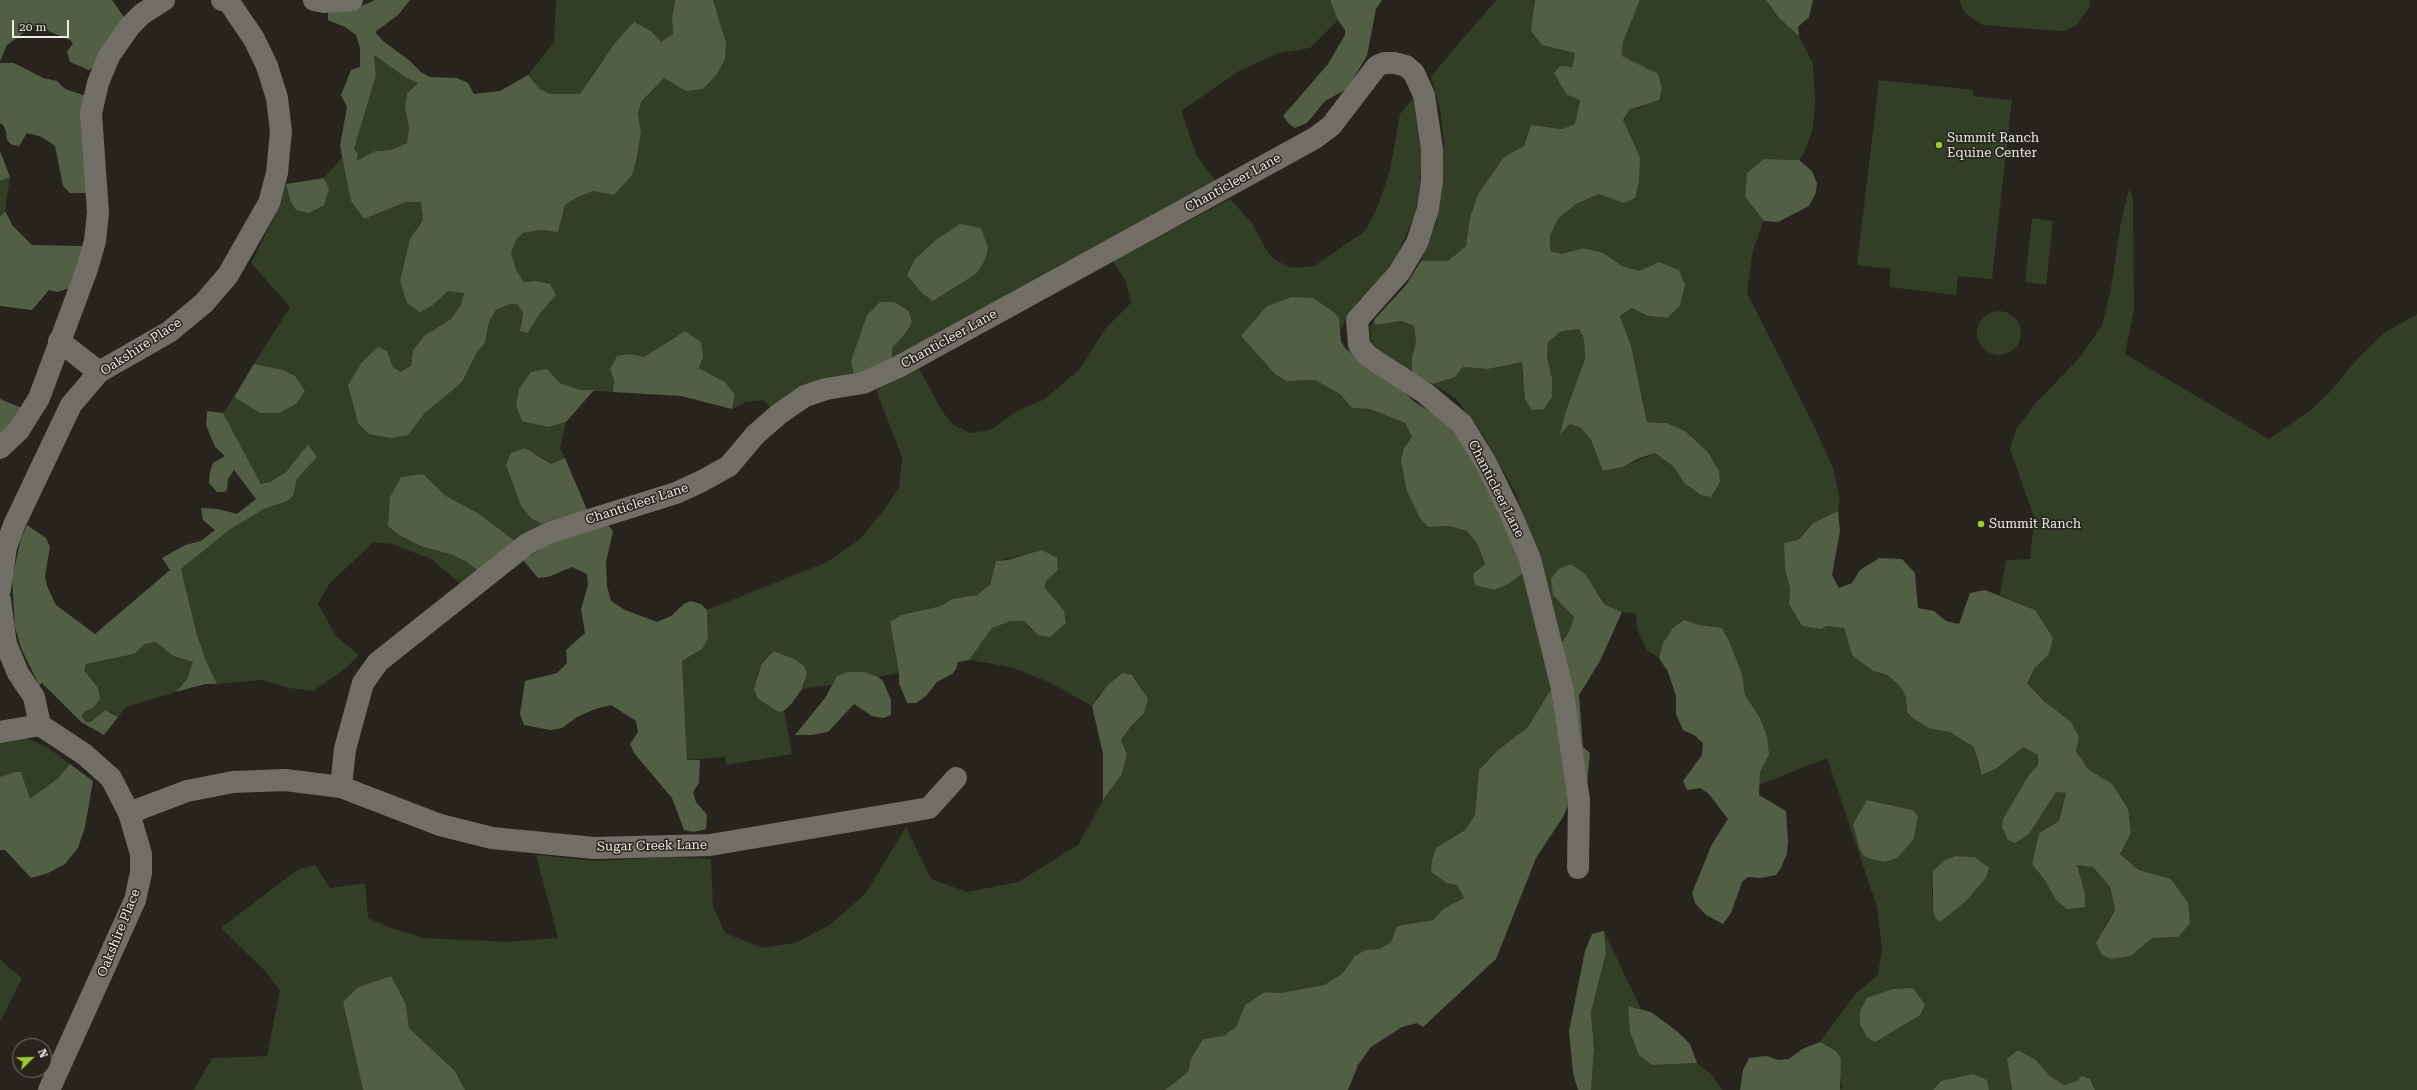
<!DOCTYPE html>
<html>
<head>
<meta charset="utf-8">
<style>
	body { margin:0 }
	#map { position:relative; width:2417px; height:1090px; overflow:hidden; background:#26241d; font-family:"Roboto Serif",serif }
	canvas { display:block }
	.north { position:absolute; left:12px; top:1038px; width:40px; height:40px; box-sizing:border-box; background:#26241d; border:1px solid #75736d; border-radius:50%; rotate:67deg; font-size:11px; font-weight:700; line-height:16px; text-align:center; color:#ebeae5 }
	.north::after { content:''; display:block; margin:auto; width:14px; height:18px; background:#9cca32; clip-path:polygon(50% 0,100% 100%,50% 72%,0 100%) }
	.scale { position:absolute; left:12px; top:20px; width:57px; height:18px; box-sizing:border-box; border:2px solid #ebeae5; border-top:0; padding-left:5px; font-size:12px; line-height:14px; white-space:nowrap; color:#ebeae5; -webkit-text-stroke:3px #26241d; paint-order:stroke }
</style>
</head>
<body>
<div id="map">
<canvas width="2417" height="1090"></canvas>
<div class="north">N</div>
<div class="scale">20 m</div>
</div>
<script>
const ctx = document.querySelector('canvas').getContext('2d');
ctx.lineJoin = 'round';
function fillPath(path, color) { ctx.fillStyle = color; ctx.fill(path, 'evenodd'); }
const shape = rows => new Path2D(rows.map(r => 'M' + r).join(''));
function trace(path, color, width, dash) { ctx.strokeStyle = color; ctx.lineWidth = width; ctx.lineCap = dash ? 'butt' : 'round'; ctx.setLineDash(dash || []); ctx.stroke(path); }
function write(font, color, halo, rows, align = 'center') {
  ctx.font = font + ' "Roboto Serif",serif'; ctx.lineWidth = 3; ctx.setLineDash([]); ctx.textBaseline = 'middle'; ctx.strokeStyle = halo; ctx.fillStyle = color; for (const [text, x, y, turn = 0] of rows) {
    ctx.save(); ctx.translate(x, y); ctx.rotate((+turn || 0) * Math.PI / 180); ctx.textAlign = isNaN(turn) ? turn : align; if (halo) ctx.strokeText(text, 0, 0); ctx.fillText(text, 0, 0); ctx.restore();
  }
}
const green = shape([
	[556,0,675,0,672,18,673,34,661,42,651,31,604,59,580,94,550,94,540,89,528,75,554,42],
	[713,0,1330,0,1338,20,1310,48,1279,53,1239,71,1181,111,1197,156,1218,184,1055,268,892,363,892,348,905,334,912,322,909,310,880,302,867,315,851,361,854,375,772,409,763,400,745,402,732,409,735,395,725,382,699,368,703,357,685,331,644,357,630,354,610,369,614,380,613,392,580,390,560,383,547,369,549,427,566,422,560,448,565,458,551,464,537,454,506,464,521,506,531,518,542,524,515,541,478,513,446,496,423,474,399,535,423,547,450,554,467,562,478,571,462,585,431,559,392,544,374,542,329,584,318,604,336,636,359,655,345,669,313,691,289,688,261,680,217,684,206,661,197,635,181,569,229,530,264,509,287,501,293,496,297,479,317,457,308,444,286,472,270,482,261,484,223,413,234,397,260,412,305,392,295,376,283,370,254,364,290,307,251,263,278,209,286,184,290,200,329,189,324,178,343,156,351,201,364,219,407,202,421,202,423,220,416,229,433,305,448,291,464,292,461,305,451,319,424,336,413,350,411,364,401,372,393,367,387,351,408,435,425,413,462,382,477,352,485,343,489,322,496,310,510,304,517,304,523,312,520,325,528,333,538,316,556,295,536,281,524,282,516,270,510,253,516,240,522,233,540,230,558,232,565,205,578,197,593,191,614,195,637,157,641,133,638,113,641,102,664,78,714,3],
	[985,260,976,274,933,301,923,294],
	[1496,0,1535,0,1534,5,1558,49,1575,52,1572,67,1580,100,1575,124,1563,129,1531,125,1524,146,1504,157,1478,194,1470,217,1466,246,1448,261,1421,261,1437,221,1444,143,1440,109,1431,76],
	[1640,0,1766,0,1779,18,1799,36,1813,63,1815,101,1813,128,1804,153,1799,160,1764,159,1745,197,1764,221,1753,250,1747,293,1813,424,1833,468,1840,500,1838,511,1813,523,1797,540,1785,570,1790,588,1789,604,1827,626,1844,628,1852,655,1877,673,1887,675,1900,686,1906,697,1907,712,1931,729,1950,732,1975,747,1978,765,1997,768,2023,747,2038,755,2038,765,2028,776,2003,819,2029,834,2056,792,2066,793,2059,821,2039,833,2032,864,2044,879,2056,900,2085,893,2077,864,2093,867,2110,887,2115,910,2103,928,2102,955,2111,959,2131,956,2152,938,2178,937,2171,879,2139,870,2120,853,2131,833,2112,784,2088,769,2076,750,2079,737,2027,683,2034,669,2049,654,2035,610,2000,595,2006,560,2030,559,2032,540,2034,517,2010,449,2016,429,2036,403,2081,356,2102,325,2111,288,2120,227,2129,189,2133,198,2134,310,2125,354,2269,439,2312,409,2329,393,2359,357,2384,333,2417,314,2417,1090,2095,1090,2090,1079,2064,1085,2050,1076,2036,1060,2010,1082,2012,1090,1989,1090,1990,1087,1941,1081,1933,1090,1840,1090,1842,1086,1836,1051,1820,1042,1856,993,1878,975,1882,948,1877,907,1827,758,1759,785,1760,772,1769,755,1760,718,1745,695,1742,674,1722,628,1700,625,1684,620,1663,643,1659,658,1647,650,1637,629,1636,613,1622,612,1605,605,1597,591,1553,595,1574,617,1569,632,1563,644,1517,495,1482,433,1456,399,1433,384,1455,377,1463,367,1488,369,1522,362,1522,377,1552,378,1547,357,1548,342,1562,331,1579,329,1584,339,1585,359,1561,434,1570,424,1581,428,1591,440,1604,471,1623,467,1655,453,1674,467,1684,483,1707,451,1685,431,1667,423,1647,422,1631,346,1620,316,1632,308,1648,316,1667,318,1680,306,1685,285,1659,262,1639,271,1622,266,1603,253,1583,248,1562,254,1550,251,1550,236,1558,219,1576,204,1599,194,1623,203,1640,157,1623,120,1629,110,1645,106,1640,65,1622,57,1623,42],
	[1867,800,1913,810,1918,816,1914,839,1897,858,1885,862,1874,860,1859,848,1853,824],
	[1955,856,1975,857,1933,909,1932,887,1945,860],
	[1959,0,2090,0,2089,8,2077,24,2067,30,2057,31,1983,25,1965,13],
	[374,55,405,77,418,82,407,93,405,108,409,128,407,143,391,150,375,151,356,161,354,149,376,75],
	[1879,80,1973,90,1973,96,2012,100,1992,279,1958,276,1956,295,1889,287,1891,269,1857,265],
	[1413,98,1422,155,1419,194,1415,214,1394,263,1378,284,1359,300,1344,322,1341,331,1339,319,1241,336,1274,373,1286,381,1315,380,1340,394,1352,408,1370,409,1405,423,1412,437,1404,448,1428,527,1449,526,1467,531,1478,545,1485,564,1473,574,1524,572,1549,662,1547,674,1551,689,1528,727,1498,750,1479,770,1475,815,1465,830,1454,837,1447,883,1457,885,1464,898,1443,909,1433,920,1397,926,1391,942,1379,949,1365,950,1355,956,1342,974,1324,985,1281,993,1265,992,1245,1005,1236,1027,1223,1036,1203,1039,1191,1059,1188,1072,1165,1090,465,1090,455,1071,409,1028,406,1004,391,976,358,987,343,1002,363,1090,194,1090,212,1058,267,1056,280,990,263,969,221,928,297,870,315,865,330,888,365,883,368,918,388,927,424,938,508,942,558,938,536,855,596,861,669,857,711,859,713,906,725,933,762,948,795,943,830,925,866,893,906,827,931,879,967,892,1018,882,1078,845,1103,800,1122,774,1127,754,1121,740,1131,726,1144,713,1137,681,1132,675,1122,673,1097,697,1092,706,1049,682,1011,667,969,660,992,628,1011,621,1024,621,1032,631,1054,599,1045,588,1046,581,1058,570,1020,556,996,561,990,585,977,595,952,599,941,606,901,615,890,622,899,673,878,677,865,672,837,676,832,685,802,689,805,684,772,651,761,665,757,674,779,712,784,711,792,754,726,765,725,757,687,760,682,661,702,649,708,627,707,610,827,562,860,539,883,511,899,488,902,457,876,390,919,368,942,411,952,424,970,433,991,430,1017,411,1045,399,1080,369,1105,329,1131,303,1125,280,1113,261,1230,199,1252,223,1265,248,1274,259,1291,268,1314,266,1365,231,1378,206,1390,170,1400,114],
	[10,177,5,211,0,217,0,181],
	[2032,218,2053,221,2046,285,2025,282],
	'1977 333a22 22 0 1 1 44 0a22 22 0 1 1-44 0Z',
	[1374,320,1375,325,1401,321,1414,326,1416,342,1412,357,1412,374,1377,349,1371,339,1370,328],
	[157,642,173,656,193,662,187,679,176,692,126,707,118,717,111,711,99,715,91,722,86,722,82,717,84,712,94,707,98,688,83,670,86,664,133,654,145,644],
	[0,737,21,737,33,741,47,747,70,764,57,779,29,800,21,772,14,772,0,777],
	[1604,931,1641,1009,1628,1006,1652,1065,1697,1063,1712,1075,1722,1090,1591,1090,1594,1049,1591,1012,1606,953],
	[0,960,22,978,0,1022]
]);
const forest = shape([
	[0,0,112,0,126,20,95,66,89,70,70,62,67,52,73,43,70,40,36,26,29,29,7,45,0,61],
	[375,0,410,0,398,15,375,32,383,41,410,61,421,72,430,77,457,78,468,83,474,94,500,91,528,75,540,89,550,94,580,94,615,43,634,22,651,31,661,42,673,34,672,18,675,0,713,0,726,43,725,59,717,74,703,89,686,91,664,78,641,102,638,113,641,133,637,157,632,175,614,195,593,191,578,197,565,205,558,232,540,230,523,233,516,240,511,253,516,270,524,282,536,281,550,284,556,295,538,316,528,333,520,331,523,312,517,304,510,304,496,310,489,322,485,343,477,352,462,382,425,413,408,435,391,438,369,434,358,423,348,385,362,362,378,347,387,351,393,367,401,372,411,365,413,350,424,336,451,319,461,305,464,293,448,291,433,305,420,312,407,303,400,281,410,239,423,220,421,202,406,202,364,219,351,201,340,146,347,107,341,95,351,70,360,67,360,48,356,35,345,27,328,20,328,11,359,7],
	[374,55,405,77,418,83,407,93,405,108,409,128,407,143,391,150,375,151,356,161,358,154,354,149,376,75],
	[1330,0,1382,0,1376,9,1367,56,1347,89,1325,101,1307,123,1295,128,1289,124,1283,116,1328,64,1345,35,1345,30,1338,20],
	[1535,0,1640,0,1623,42,1622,56,1658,74,1662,88,1659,100,1629,110,1623,120,1640,157,1639,182,1635,198,1623,203,1599,194,1576,204,1558,219,1550,236,1550,251,1562,254,1583,248,1603,253,1622,266,1639,271,1659,262,1679,270,1685,285,1680,306,1667,318,1648,316,1632,308,1620,316,1631,346,1647,422,1667,423,1685,431,1707,451,1719,471,1720,482,1711,497,1701,495,1684,483,1674,467,1655,453,1637,459,1623,467,1603,471,1591,440,1581,428,1570,424,1560,435,1565,414,1585,359,1584,339,1579,329,1562,331,1548,342,1547,357,1552,378,1552,397,1544,409,1532,410,1525,399,1522,362,1488,369,1463,367,1455,377,1433,384,1412,374,1412,357,1416,342,1414,326,1401,321,1375,325,1374,320,1406,285,1421,261,1448,261,1466,246,1470,217,1478,194,1504,157,1524,146,1531,125,1562,129,1575,124,1580,100,1566,94,1554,73,1560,66,1572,67,1575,53,1542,45,1531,31],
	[1766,0,1813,0,1809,17,1798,27,1799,36,1779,18],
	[0,63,14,63,43,78,57,81,65,89,86,96,87,193,70,193,63,186,55,146,42,137,27,133,19,146,12,145,7,140,6,131,3,125,0,123],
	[0,151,10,177,0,181],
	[1764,159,1799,160,1812,171,1817,183,1816,192,1809,206,1778,222,1764,221,1745,197,1747,173],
	[324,178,329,189,324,205,309,213,296,210,290,200,286,184],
	[5,211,13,226,32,245,82,246,83,252,73,287,57,292,49,290,32,310,0,306,0,217],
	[960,224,981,228,988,248,985,260,976,274,933,301,923,294,907,275,915,259,937,239],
	[1291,297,1313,298,1335,313,1339,318,1341,341,1345,348,1361,362,1390,380,1416,403,1440,417,1462,440,1489,492,1515,511,1524,572,1510,583,1494,590,1475,585,1473,574,1485,564,1478,545,1467,531,1449,526,1428,527,1420,518,1407,491,1401,461,1404,448,1412,437,1405,423,1370,409,1352,408,1340,394,1315,380,1286,381,1274,373,1241,336,1266,307],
	[880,302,894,302,909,311,912,322,905,334,892,348,892,363,854,375,851,361,867,315],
	[685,331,701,342,703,357,699,368,725,382,735,395,732,409,681,396,613,392,614,380,610,369,617,356,630,354,644,357],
	[254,364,283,370,295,376,305,391,296,404,279,413,260,413,234,397],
	[547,369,560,383,580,390,594,390,566,422,549,427,522,421,516,406,519,389,531,372],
	[0,399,27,410,0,439],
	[207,411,223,413,261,484,270,482,286,472,308,444,317,457,297,479,293,496,287,501,264,509,229,530,181,569,197,635,206,661,217,684,205,684,176,692,187,679,193,662,173,656,156,642,145,644,134,654,86,664,84,670,98,688,100,699,94,707,84,712,82,717,86,722,91,722,105,710,118,717,104,735,81,722,42,683,39,685,21,648,15,627,12,579,21,538,27,525,46,538,50,547,45,576,47,586,56,605,95,634,170,570,162,558,185,545,201,541,215,530,203,520,201,508,218,509,237,514,256,499,234,470,228,479,227,490,224,492,217,492,209,483,210,472,213,463,225,456,215,447,206,425],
	[525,448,551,464,565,458,587,510,548,521,542,524,531,518,521,506,506,465,511,453],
	[423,474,446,496,478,513,515,541,478,571,467,562,450,554,423,547,399,535,388,526,390,497,401,477],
	[1838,511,1840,531,1832,575,1839,588,1852,583,1860,570,1879,558,1902,559,1915,573,1918,608,1934,611,1946,621,1959,624,1970,593,1985,590,2035,610,2053,638,2049,654,2034,669,2027,683,2044,701,2071,722,2079,737,2076,751,2088,769,2112,784,2128,809,2131,833,2120,854,2139,870,2171,879,2188,903,2190,923,2178,937,2152,938,2131,956,2111,959,2102,955,2096,943,2115,910,2110,887,2093,867,2077,865,2085,893,2085,907,2067,909,2056,900,2044,879,2032,864,2039,833,2059,821,2066,793,2056,792,2029,834,2015,843,2008,840,2002,827,2003,819,2028,776,2038,765,2038,755,2023,747,1997,768,1982,775,1974,747,1950,732,1931,729,1914,719,1907,712,1906,697,1900,686,1887,675,1873,671,1852,655,1844,628,1827,626,1821,629,1802,626,1789,604,1790,588,1785,570,1784,543,1798,540,1813,523],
	[608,525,613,531,606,562,607,586,611,601,625,610,657,622,671,616,684,604,691,601,701,604,707,610,708,639,702,649,682,661,687,760,700,760,699,783,693,792,696,802,707,815,706,829,694,832,684,830,672,798,634,753,630,744,638,732,636,721,611,705,595,709,577,717,562,728,550,730,524,725,520,714,525,681,557,673,567,663,566,650,585,633,581,609,588,585,587,574,572,567,548,577,538,578,523,560,565,535],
	[1042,550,1057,558,1058,570,1046,581,1045,588,1064,611,1066,623,1050,637,1038,635,1024,621,1011,621,992,628,969,660,958,662,956,669,952,674,937,682,926,696,916,703,907,703,899,683,899,673,890,622,901,615,941,606,952,599,977,595,990,585,996,561,1008,560],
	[1571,564,1585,574,1605,605,1622,612,1600,661,1579,695,1583,747,1590,753,1587,784,1570,801,1563,817,1536,858,1496,959,1423,1027,1417,1023,1402,1027,1371,1047,1358,1065,1348,1090,1165,1090,1188,1072,1191,1059,1203,1039,1223,1036,1236,1027,1245,1005,1265,992,1281,993,1324,985,1342,974,1355,956,1365,950,1379,949,1391,942,1397,926,1433,920,1443,909,1464,898,1457,885,1447,883,1431,872,1432,860,1436,848,1465,830,1475,815,1479,770,1498,750,1528,727,1551,689,1547,674,1549,662,1569,632,1574,617,1553,595,1551,579,1559,569],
	[1684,620,1700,625,1722,628,1729,641,1742,674,1745,695,1760,718,1767,736,1769,755,1760,772,1759,795,1786,811,1788,841,1787,853,1781,868,1776,875,1760,878,1748,877,1742,882,1731,913,1723,924,1706,915,1695,903,1692,893,1712,844,1728,819,1708,793,1700,788,1687,790,1683,781,1702,755,1703,743,1694,735,1683,730,1676,714,1676,696,1668,672,1659,658,1663,643,1673,628],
	[773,651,794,659,804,666,807,673,802,689,792,703,784,711,779,712,758,699,754,689,761,665],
	[848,672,865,672,878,677,883,681,891,700,891,715,883,718,872,716,854,704,828,732,811,735,795,735,825,698,837,676],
	[1122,673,1132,675,1148,699,1144,713,1131,726,1121,740,1127,754,1122,774,1103,800,1103,754,1092,706,1107,686],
	[70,764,93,781,85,827,78,848,65,864,48,873,31,878,5,850,0,850,0,777,14,772,21,772,30,799,57,779],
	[1867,800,1913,810,1918,816,1914,839,1897,858,1885,862,1874,860,1864,856,1859,848,1853,824],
	[1955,856,1975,857,1989,868,1986,878,1966,901,1940,922,1935,917,1933,909,1933,871,1945,860],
	[1604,931,1606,953,1591,1012,1594,1049,1591,1090,1578,1090,1573,1073,1569,1031,1585,951,1592,934],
	[391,976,406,1004,409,1028,455,1071,465,1090,363,1090,343,1002,358,987],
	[1913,988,1925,1005,1920,1015,1875,1042,1867,1037,1860,1024,1860,1011,1867,998,1893,989],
	[1628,1006,1651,1012,1678,1032,1690,1044,1697,1063,1652,1065,1639,1055,1630,1032],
	[1820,1042,1836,1051,1841,1059,1840,1090,1740,1090,1743,1070,1749,1058,1766,1056,1778,1060,1789,1059,1802,1049],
	[2018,1050,2036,1060,2050,1076,2064,1085,2077,1081,2082,1076,2090,1079,2095,1090,2012,1090,2007,1059],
	[1973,1074,1987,1080,1989,1090,1933,1090,1941,1081]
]);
const minor = shape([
	[314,0,324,2,352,0],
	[59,341,99,372],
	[0,448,19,430,39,398,87,269,95,241,98,213,91,113,98,83,109,56,130,26,142,14,164,0],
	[0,589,6,547,14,525,71,405,99,372,169,332,204,303,228,275,269,203,277,173,281,131,277,98,267,66,254,39,229,2,222,0],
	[0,600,6,644,18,673,34,697,40,725,84,754,111,778,129,813,141,854,141,873,135,900,49,1090],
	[0,732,40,725],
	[341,787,345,749,363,683,378,662,527,544,551,532,676,493,702,481,729,466,755,435,779,414,805,396,826,389,863,383,900,366,1315,138,1331,126,1377,66,1384,63,1395,63,1406,66,1414,73,1424,95,1432,149,1432,180,1428,209,1417,243,1399,273,1357,320,1359,345,1368,356,1425,393,1462,424,1486,463,1511,514,1530,559,1562,688,1579,800,1578,868],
	[129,813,187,791,233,782,285,780,341,787,440,825,492,838,594,848,710,845,929,808,956,778]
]);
const markers = [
	[1939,145,4,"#9cca32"],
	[1981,524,4,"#9cca32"]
];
const poiNames = [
	["Summit Ranch",1947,138],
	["Equine Center",1947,153],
	["Summit Ranch",1989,524]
];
const streetNames = [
	["Chanticleer Lane",1233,183,-29],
	["Chanticleer Lane",949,339,-29],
	["Oakshire Place",141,347,-33],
	["Chanticleer Lane",1496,489,63],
	["Chanticleer Lane",637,504,-18],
	["Sugar Creek Lane",652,846,-1],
	["Oakshire Place",119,933,-68]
];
fillPath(green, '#323e26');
fillPath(forest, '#525f45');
trace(minor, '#706e65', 22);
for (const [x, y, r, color] of markers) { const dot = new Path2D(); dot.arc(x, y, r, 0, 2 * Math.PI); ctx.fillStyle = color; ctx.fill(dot); trace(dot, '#26241d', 1.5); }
write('13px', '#ebeae5', '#26241d', poiNames, 'left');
write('13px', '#ebeae5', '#26241d', streetNames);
</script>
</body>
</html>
